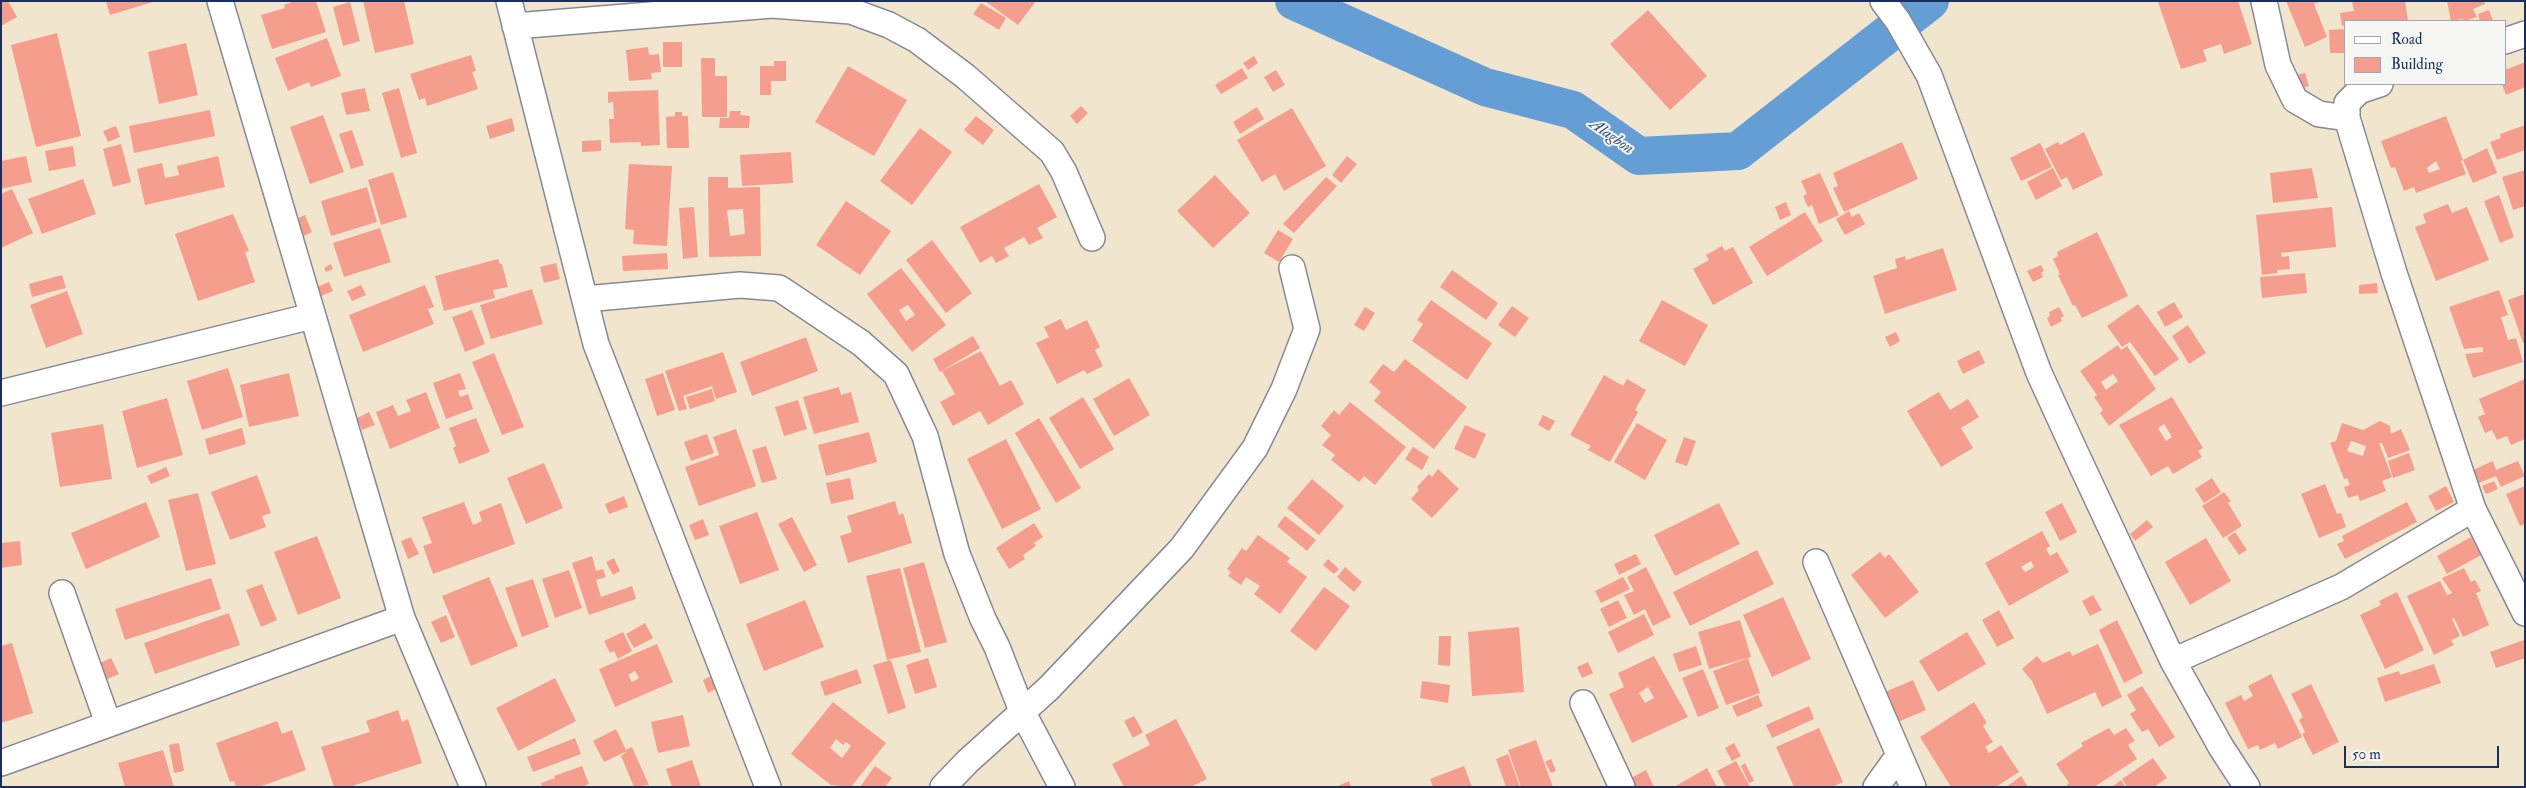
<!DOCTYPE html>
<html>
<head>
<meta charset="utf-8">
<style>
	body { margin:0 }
	#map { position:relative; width:2526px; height:788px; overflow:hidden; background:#f2e5ce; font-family:"IM FELL Double Pica",serif }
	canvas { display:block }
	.frame { position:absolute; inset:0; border:2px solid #1b2f5e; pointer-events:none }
	.legend { position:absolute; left:2344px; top:20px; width:162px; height:65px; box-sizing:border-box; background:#f6f6f2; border:1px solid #9ea6b7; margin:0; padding:6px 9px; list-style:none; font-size:15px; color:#1b2f5e }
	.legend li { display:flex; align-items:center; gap:10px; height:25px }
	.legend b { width:25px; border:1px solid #9ea6b7 }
	.scale { position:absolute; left:2344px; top:746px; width:155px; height:22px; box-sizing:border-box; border:2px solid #1b2f5e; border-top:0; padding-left:6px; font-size:15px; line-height:18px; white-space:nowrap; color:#1b2f5e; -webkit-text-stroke:4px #f6f6f2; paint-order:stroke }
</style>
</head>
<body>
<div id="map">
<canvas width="2526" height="788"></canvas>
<div class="frame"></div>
<ul class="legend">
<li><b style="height:6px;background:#fff"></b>Road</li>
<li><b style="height:14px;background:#f69e8e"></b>Building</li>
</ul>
<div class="scale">50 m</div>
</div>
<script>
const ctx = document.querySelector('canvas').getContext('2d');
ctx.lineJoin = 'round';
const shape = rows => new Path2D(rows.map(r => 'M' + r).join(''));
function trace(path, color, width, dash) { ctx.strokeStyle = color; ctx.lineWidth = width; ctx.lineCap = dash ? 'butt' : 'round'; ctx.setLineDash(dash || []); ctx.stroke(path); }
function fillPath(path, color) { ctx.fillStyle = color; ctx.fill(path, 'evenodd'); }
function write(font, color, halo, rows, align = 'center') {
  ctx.font = font + ' "IM FELL Double Pica",serif'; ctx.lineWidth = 4; ctx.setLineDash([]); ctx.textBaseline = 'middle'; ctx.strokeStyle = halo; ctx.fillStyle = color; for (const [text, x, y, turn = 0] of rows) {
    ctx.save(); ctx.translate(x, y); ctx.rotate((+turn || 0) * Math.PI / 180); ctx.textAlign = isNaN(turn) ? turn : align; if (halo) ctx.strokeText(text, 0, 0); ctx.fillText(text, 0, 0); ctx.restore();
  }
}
const river = shape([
	[1294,1,1485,87,1573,110,1639,156,1738,151,1930,1]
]);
const building = shape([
	[1,1,8,1,17,17,1,26],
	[106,1,153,1,153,2,110,15],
	[295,1,316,1,326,32,272,49,261,15,285,8,284,5],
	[363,1,404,1,414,44,375,53],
	[985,1,1036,1,1018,25],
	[2162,1,2238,1,2252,44,2224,54,2221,44,2203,50,2207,61,2181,69,2158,2],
	[2286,1,2321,1,2314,4,2327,37,2305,47],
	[2352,1,2405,1,2408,21,2345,21,2345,25,2342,26,2340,13,2354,11],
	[2447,1,2484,1,2485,4,2473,9,2477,17,2465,21,2462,19,2451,21],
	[350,2,360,41,343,46,333,7],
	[981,3,1006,18,999,30,973,14],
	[1648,10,1707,76,1670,110,1610,44],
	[2489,10,2493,21,2480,21,2478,14],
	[2344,29,2344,53,2330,53,2329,30],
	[57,33,81,136,36,147,11,45],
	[327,38,341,76,311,87,309,82,288,91,275,58],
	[663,42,682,42,682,67,663,67],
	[186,43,198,95,159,104,148,52],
	[648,47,649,55,659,54,661,72,651,73,652,79,629,81,626,50],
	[471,55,476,71,472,72,478,89,427,106,425,98,419,100,410,74],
	[1254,56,1258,63,1248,70,1243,63],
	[701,58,715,58,715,76,727,76,727,117,702,117],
	[774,61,786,61,786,81,771,81,771,95,760,95,760,66,774,66],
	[2525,62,2525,87,2506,95,2502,84,2505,84,2505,70],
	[848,66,907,100,874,156,815,122],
	[1242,68,1248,78,1221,94,1215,85],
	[1276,70,1285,85,1273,92,1264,77],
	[2305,73,2309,86,2300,89,2296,75],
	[365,88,370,111,346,115,341,93],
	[399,88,417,153,401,158,382,93],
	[658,90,660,145,641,146,641,142,610,143,609,119,614,119,613,102,608,103,608,92],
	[1081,106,1088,113,1077,124,1070,116],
	[1257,107,1264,119,1240,134,1233,122],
	[1292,108,1326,166,1284,191,1275,174,1262,182,1237,140],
	[210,110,215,136,134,153,129,126],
	[730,111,741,111,740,115,750,116,749,128,719,128,720,118,729,118],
	[675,112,682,112,682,116,688,116,689,148,667,148,666,117,675,116],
	[323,115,344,172,310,184,290,127],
	[976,116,994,130,983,145,964,130],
	[2446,116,2463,160,2461,161,2466,174,2416,193,2414,187,2404,191,2395,167,2391,168,2381,141],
	[2436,161,2440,169,2429,173,2427,168],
	[512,118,515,131,490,139,486,126],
	[2525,125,2525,150,2497,160,2490,142,2501,138,2500,134],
	[116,126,120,137,108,142,103,131],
	[920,128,952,152,912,205,880,181],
	[352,130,364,165,351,169,339,134],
	[2084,132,2103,175,2073,190,2067,177,2061,180,2045,149,2058,142,2060,145],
	[601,140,601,151,582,152,582,141],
	[1902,142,1918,179,1844,212,1833,188,1838,186,1833,173],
	[2040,143,2052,167,2021,181,2010,158],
	[121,144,131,182,113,187,103,149],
	[73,146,76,166,49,171,45,151],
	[2487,148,2497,173,2473,183,2463,160],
	[791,152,793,183,742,186,740,155],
	[26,156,32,182,1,189,1,161],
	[218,156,225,187,145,205,137,169,162,163,165,178,179,175,177,166],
	[1347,156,1357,164,1341,183,1332,175],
	[629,164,672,166,667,246,633,244,634,230,625,229],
	[2053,168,2062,186,2036,200,2027,182],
	[2312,168,2318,198,2273,203,2270,173],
	[2525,170,2525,206,2513,210,2502,177],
	[393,172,407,217,381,225,368,180],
	[1820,173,1839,215,1819,224,1812,205,1808,207,1803,196,1807,194,1801,181],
	[1215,175,1250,213,1213,248,1177,211],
	[708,177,728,177,728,188,760,187,761,256,709,257],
	[743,209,745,234,730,236,727,210],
	[1326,177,1337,186,1294,233,1283,224],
	[83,179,96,214,42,234,28,199],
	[1039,184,1057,217,1037,228,1043,238,1029,245,1024,237,1004,248,1009,256,996,263,992,256,980,263,960,227],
	[367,187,377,222,331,236,321,201],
	[12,189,33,233,1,248,1,194],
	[2499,195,2514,237,2500,243,2484,201],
	[846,201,891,231,860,275,816,245],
	[1786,202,1791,215,1780,220,1775,207],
	[2448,204,2452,213,2467,207,2489,260,2436,281,2415,227,2426,223,2423,214],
	[694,207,698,257,683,259,679,208],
	[2332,207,2336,247,2281,253,2282,257,2289,256,2290,269,2277,270,2278,273,2262,275,2256,215],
	[1849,211,1852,217,1859,213,1865,224,1845,235,1836,219],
	[1805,212,1823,241,1767,276,1749,247],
	[233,214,249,251,245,252,255,282,198,301,175,234],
	[305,215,312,232,304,236,296,219],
	[380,228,391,262,344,277,333,243],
	[1278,230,1293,239,1279,262,1264,253],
	[2097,232,2128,296,2082,318,2075,305,2073,306,2058,275,2060,274,2053,259,2058,256,2057,252],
	[932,240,972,293,946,313,906,260],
	[1722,246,1725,251,1733,247,1753,283,1713,305,1693,269,1709,260,1706,255],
	[1943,248,1957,290,1885,314,1873,276,1897,268,1895,259,1905,256,1906,260],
	[667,253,668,269,623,271,622,256],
	[498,259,500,264,502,264,508,287,493,290,495,298,444,311,435,276],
	[556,263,560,279,544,283,540,267],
	[331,264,333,269,326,272,324,268],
	[2041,265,2044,271,2041,273,2043,277,2033,282,2027,271],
	[901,268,946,325,912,352,867,294],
	[908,305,915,315,906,321,899,310],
	[1452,270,1498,303,1486,320,1440,287],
	[2305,273,2307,293,2262,298,2260,277],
	[62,275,66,288,32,297,29,284],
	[329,282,333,291,321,296,317,287],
	[2377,283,2378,293,2359,294,2359,285],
	[361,285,366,295,352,301,347,291],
	[425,285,434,307,428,309,434,324,363,352,349,315],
	[532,289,543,324,491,339,480,305],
	[2499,290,2508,315,2501,317,2508,340,2516,338,2523,362,2473,378,2465,354,2483,352,2483,347,2464,349,2449,307],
	[67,291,83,334,46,348,30,305],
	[2525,294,2525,342,2523,343,2508,300],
	[1431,300,1492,343,1467,380,1412,341,1423,324,1417,320],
	[1662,300,1708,325,1685,366,1639,341],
	[2174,302,2183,317,2165,327,2157,312],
	[2138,304,2179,359,2155,376,2130,342,2122,347,2107,326],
	[1512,306,1529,318,1515,337,1498,325],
	[1365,307,1375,313,1364,331,1354,325],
	[2059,307,2064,316,2061,318,2062,321,2051,327,2047,318,2050,316,2049,312],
	[472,310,485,344,465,352,452,317],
	[1061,319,1066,330,1087,320,1100,347,1095,350,1103,366,1087,374,1084,370,1057,384,1036,343,1049,337,1044,327],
	[2188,325,2206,353,2189,364,2172,336],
	[1896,332,1900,341,1890,347,1885,337],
	[973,336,980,348,940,372,933,359],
	[806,337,818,371,752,396,740,362],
	[2118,345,2121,350,2127,346,2156,389,2109,426,2100,413,2103,410,2094,397,2097,395,2080,371],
	[2113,374,2118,381,2106,390,2101,382],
	[1979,350,1985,363,1963,374,1957,361],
	[981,351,1000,386,1011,380,1024,404,988,425,980,411,953,426,940,402,955,394,942,371],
	[723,352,737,392,716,399,712,386,683,396,687,409,679,411,665,371],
	[494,353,524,427,502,435,472,362],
	[1405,359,1467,407,1434,449,1374,401,1381,392,1369,382,1383,364,1394,372],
	[228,368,243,417,202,430,187,381],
	[289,373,299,416,249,427,240,385],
	[460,373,466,389,458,391,460,397,468,394,473,409,446,419,433,383],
	[663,373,675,410,657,416,645,379],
	[1604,375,1623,386,1627,379,1646,390,1635,410,1638,412,1610,462,1588,450,1591,446,1570,435],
	[1129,378,1150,415,1114,436,1093,399],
	[2525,379,2525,439,2511,445,2507,436,2497,440,2492,430,2485,433,2478,417,2485,414,2479,399],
	[839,387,841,395,851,392,859,422,814,434,803,397],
	[712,389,715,401,690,409,686,397],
	[426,392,440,428,390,449,376,412,393,405,398,416,411,411,406,400],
	[1939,392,1950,410,1968,399,1979,417,1961,428,1973,448,1941,467,1907,411],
	[1083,397,1114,449,1080,469,1049,418],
	[2172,397,2203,448,2198,451,2202,457,2173,474,2168,466,2151,476,2119,425],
	[2164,424,2172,437,2166,441,2158,428],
	[167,398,183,455,137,468,122,411],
	[798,400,807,429,784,436,775,407],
	[1350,402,1406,447,1375,485,1364,476,1359,482,1331,460,1335,455,1322,445,1331,435,1321,426,1334,410,1339,415],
	[369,412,375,425,362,430,357,418],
	[1543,415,1555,421,1549,431,1538,425],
	[476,418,490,452,459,464,453,448,456,446,449,428],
	[1039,418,1081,488,1056,503,1015,433],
	[2380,421,2390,426,2391,434,2401,429,2410,450,2388,458,2382,443,2379,443,2392,477,2382,481,2386,491,2360,501,2358,495,2348,498,2344,487,2350,485,2347,478,2344,479,2330,443,2336,441,2342,423,2363,430],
	[2351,441,2366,446,2363,456,2347,451],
	[1637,423,1667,440,1645,480,1614,462],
	[103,424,112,479,60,487,51,433],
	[1465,425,1486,434,1475,459,1454,449],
	[242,428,246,444,209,455,205,439],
	[736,429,756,486,699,506,685,467,719,455,713,437],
	[869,432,877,462,826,476,818,445],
	[707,434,714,453,691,461,684,442],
	[1684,437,1696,441,1687,466,1675,462],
	[1006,439,1041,509,1002,529,967,459],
	[766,446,777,479,762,483,752,450],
	[1413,447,1429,457,1422,470,1405,459],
	[2409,453,2415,470,2393,478,2388,461],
	[2493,461,2496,470,2518,461,2525,476,2501,487,2496,476,2479,483,2473,470],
	[544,463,563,508,526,524,507,478],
	[166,467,170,476,151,484,147,476],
	[1438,469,1459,489,1432,518,1411,499,1419,490,1417,487,1429,474,1432,477],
	[257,475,271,513,262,516,266,527,230,540,211,492],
	[850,478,854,499,831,504,826,483],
	[2212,478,2221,492,2204,503,2195,489],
	[1312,479,1344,506,1319,535,1287,508],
	[2494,481,2498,489,2486,494,2482,486],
	[2325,484,2337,514,2341,513,2346,527,2319,538,2301,494],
	[2446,486,2454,502,2436,511,2428,496],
	[2525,486,2525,524,2520,526,2506,494],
	[2224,492,2231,501,2228,503,2242,526,2223,538,2202,506],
	[198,493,216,564,186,571,168,500],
	[624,496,628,507,609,514,605,504],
	[895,501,899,515,903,513,912,543,848,563,840,536,852,532,847,516],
	[146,502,160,537,86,569,71,533],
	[464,502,473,525,482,521,479,512,501,503,515,544,433,574,423,546,432,543,422,517],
	[2407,502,2417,522,2345,559,2337,544,2344,541,2342,536],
	[1719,503,1740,544,1675,576,1654,535],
	[2062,503,2077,532,2060,541,2045,512],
	[757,512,779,570,740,584,719,526],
	[1285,516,1316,540,1307,551,1277,526],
	[792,517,817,565,804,572,778,524],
	[703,519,709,535,695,540,689,525],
	[2147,520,2153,527,2135,541,2130,534],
	[1034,523,1043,537,1034,543,1036,546,1023,555,1025,559,1009,569,996,548],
	[2042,531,2050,546,2046,549,2050,556,2057,552,2069,572,2009,606,1985,563],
	[2031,561,2034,567,2025,572,2021,567],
	[2235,532,2247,550,2239,555,2227,538],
	[1258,535,1290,558,1287,562,1307,577,1280,614,1254,594,1260,586,1246,577,1241,585,1228,576,1231,572,1227,569,1242,548,1246,551],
	[317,536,341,598,298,615,274,552],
	[411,537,419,554,408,559,401,541],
	[2471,537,2481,555,2447,574,2437,556],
	[2206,538,2231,581,2190,605,2165,562],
	[20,541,22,565,1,568,1,543],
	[1757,550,1774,584,1690,626,1673,592],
	[1880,552,1885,558,1889,554,1919,592,1885,618,1851,575],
	[1636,554,1641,564,1619,575,1614,564],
	[592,556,596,571,603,569,606,577,596,580,601,597,632,586,636,599,589,615,572,563],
	[614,558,620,571,613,575,606,562],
	[1328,559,1339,569,1334,574,1323,565],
	[924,562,947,642,925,648,903,568],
	[1345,567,1362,582,1354,592,1337,577],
	[1646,567,1671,617,1653,626,1645,609,1634,615,1624,595,1634,591,1627,577],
	[900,568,921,652,887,660,866,576],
	[2464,568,2471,582,2475,580,2481,591,2476,593,2489,625,2463,637,2454,618,2452,619,2460,636,2451,640,2454,645,2434,655,2407,596,2440,581,2447,595,2452,593,2442,578],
	[569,570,582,608,555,618,542,579],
	[489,577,518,646,471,666,442,596],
	[1623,577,1630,589,1601,603,1595,591],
	[211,578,221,609,125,640,115,609],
	[533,579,549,627,522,637,505,588],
	[262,584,277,620,261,627,246,590],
	[1324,587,1350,606,1316,651,1290,631],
	[2397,592,2424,650,2385,669,2360,615,2381,605,2379,601],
	[2093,595,2102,610,2090,616,2082,601],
	[1783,597,1811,659,1772,677,1743,615],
	[805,600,824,647,764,671,746,624],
	[1618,600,1627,618,1609,627,1600,609],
	[1999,610,2014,638,1997,647,1982,620],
	[229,613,240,645,155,674,144,643],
	[1644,614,1654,635,1618,653,1608,632],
	[446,615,455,637,441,643,431,622],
	[1740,620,1751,657,1709,669,1698,632],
	[2117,620,2143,673,2124,683,2099,630],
	[645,623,653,638,634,648,626,634],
	[1519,627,1524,692,1472,696,1468,632],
	[623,632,632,651,618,659,614,651,610,653,604,641],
	[1967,632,1986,664,1938,692,1919,661],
	[1439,636,1451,636,1450,666,1438,665],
	[2524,640,2525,658,2496,668,2490,652],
	[12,643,33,713,1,723,1,646],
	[657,644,673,682,615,707,599,669],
	[635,671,639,678,632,682,628,675],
	[2098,644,2122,697,2102,707,2095,692,2047,714,2032,681,2022,669,2037,656,2043,663,2070,651,2072,656],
	[1696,646,1702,665,1679,672,1673,654],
	[1654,656,1688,717,1632,743,1609,694,1624,687,1618,673],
	[1648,687,1654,698,1645,703,1639,693],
	[111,658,119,674,107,679,100,663],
	[928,658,937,687,915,694,906,665],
	[1748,658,1760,693,1726,705,1713,671],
	[891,660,906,708,888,714,873,665],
	[1588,662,1593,673,1582,678,1577,667],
	[2434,664,2441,683,2385,702,2377,678,2399,671,2400,675],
	[857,669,862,683,825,696,820,682],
	[1703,669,1719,708,1698,717,1682,678],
	[2271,674,2302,737,2278,749,2275,743,2260,750,2258,745,2248,749,2225,703,2241,695,2244,701,2253,696,2248,686],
	[713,675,718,688,708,693,703,680],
	[555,678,576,721,518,751,496,708],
	[1913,680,1926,710,1898,722,1885,692],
	[1422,681,1450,685,1448,703,1420,698],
	[2311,684,2339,742,2313,755,2302,734,2305,732,2299,720,2303,717,2291,694],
	[2142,686,2175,737,2159,747,2148,729,2142,732,2130,714,2136,710,2127,695],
	[1758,695,1763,706,1737,717,1732,706],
	[833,702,886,743,851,787,831,785,791,754],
	[836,739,843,745,846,742,851,746,842,758,830,748],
	[1974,702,1987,723,1983,726,1993,742,1985,747,1989,753,2001,745,2019,772,1996,787,1951,787,1920,737],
	[1809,706,1814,719,1772,738,1766,725],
	[398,710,402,722,408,719,422,763,349,787,334,787,321,747,370,732,366,721],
	[683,715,690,746,658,753,651,722],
	[1134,716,1143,732,1133,738,1124,721],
	[1176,719,1207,779,1191,787,1124,787,1112,764,1150,745,1145,735],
	[277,721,282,734,292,730,306,770,259,787,236,787,234,781,230,782,216,743],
	[1819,728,1843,782,1832,787,1794,787,1776,747],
	[2109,728,2114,735,2126,728,2135,741,2128,745,2137,759,2094,787,2068,787,2067,785,2069,783,2056,764,2083,746,2081,743],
	[616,729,626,750,632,747,649,785,634,787,621,756,627,751,604,762,593,741],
	[575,738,581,754,533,772,527,757],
	[1536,740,1553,787,1521,787,1508,750],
	[179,743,184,771,174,773,169,745],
	[1734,743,1741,756,1732,761,1725,748],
	[163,750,174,787,125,787,118,763],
	[1508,754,1520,787,1506,787,1496,759],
	[2153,758,2167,778,2154,787,2127,787,2122,779],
	[1551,759,1556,771,1551,773,1545,762],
	[692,760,701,787,672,787,666,769],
	[1736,761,1749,785,1751,787,1726,787,1717,771],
	[1745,763,1754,781,1749,783,1741,766],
	[582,766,589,784,582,787,542,787,541,783,555,778,554,776],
	[875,766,892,778,885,787,860,787],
	[1464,766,1472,787,1433,787,1430,779],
	[1707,768,1717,787,1674,787],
	[1646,770,1654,787,1633,787,1629,779],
	[2021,776,2028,787,2006,787],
	[2121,780,2125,787,2112,787],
	[1349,781,1351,787,1336,787]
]);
const minor = shape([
	[220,1,402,618,473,787],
	[509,1,596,344,768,787],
	[1883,1,1898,21,1929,75,2039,373,2072,445,2173,661,2221,747,2247,787],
	[2264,1,2278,65,2295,100,2319,114,2347,118],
	[515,26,772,5,851,11,889,25,917,40,965,76,1052,152,1064,172,1092,238],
	[2505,41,2525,34],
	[2380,84,2359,91,2347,103,2347,118,2394,273,2473,509,2525,613],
	[585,299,740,285,779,288,861,343,896,374,925,436,957,554,983,619,997,647,1022,711,1062,787],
	[1,393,312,316],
	[1816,562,1913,787],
	[62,593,108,723],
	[2173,661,2341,587,2473,509],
	[1583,703,1622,787],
	[1,763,402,618],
	[943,787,968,761,1049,688,1182,548,1255,448,1284,389,1307,329,1292,268],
	[1876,787,1899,755]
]);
const waterNames = [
	["Alagbon",1611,137,35]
];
trace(river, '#659ed4', 38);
fillPath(building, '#f69e8e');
trace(minor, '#868a96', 28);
trace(minor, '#fff', 25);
write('italic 16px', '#355687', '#f6f6f2', waterNames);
</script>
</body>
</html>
